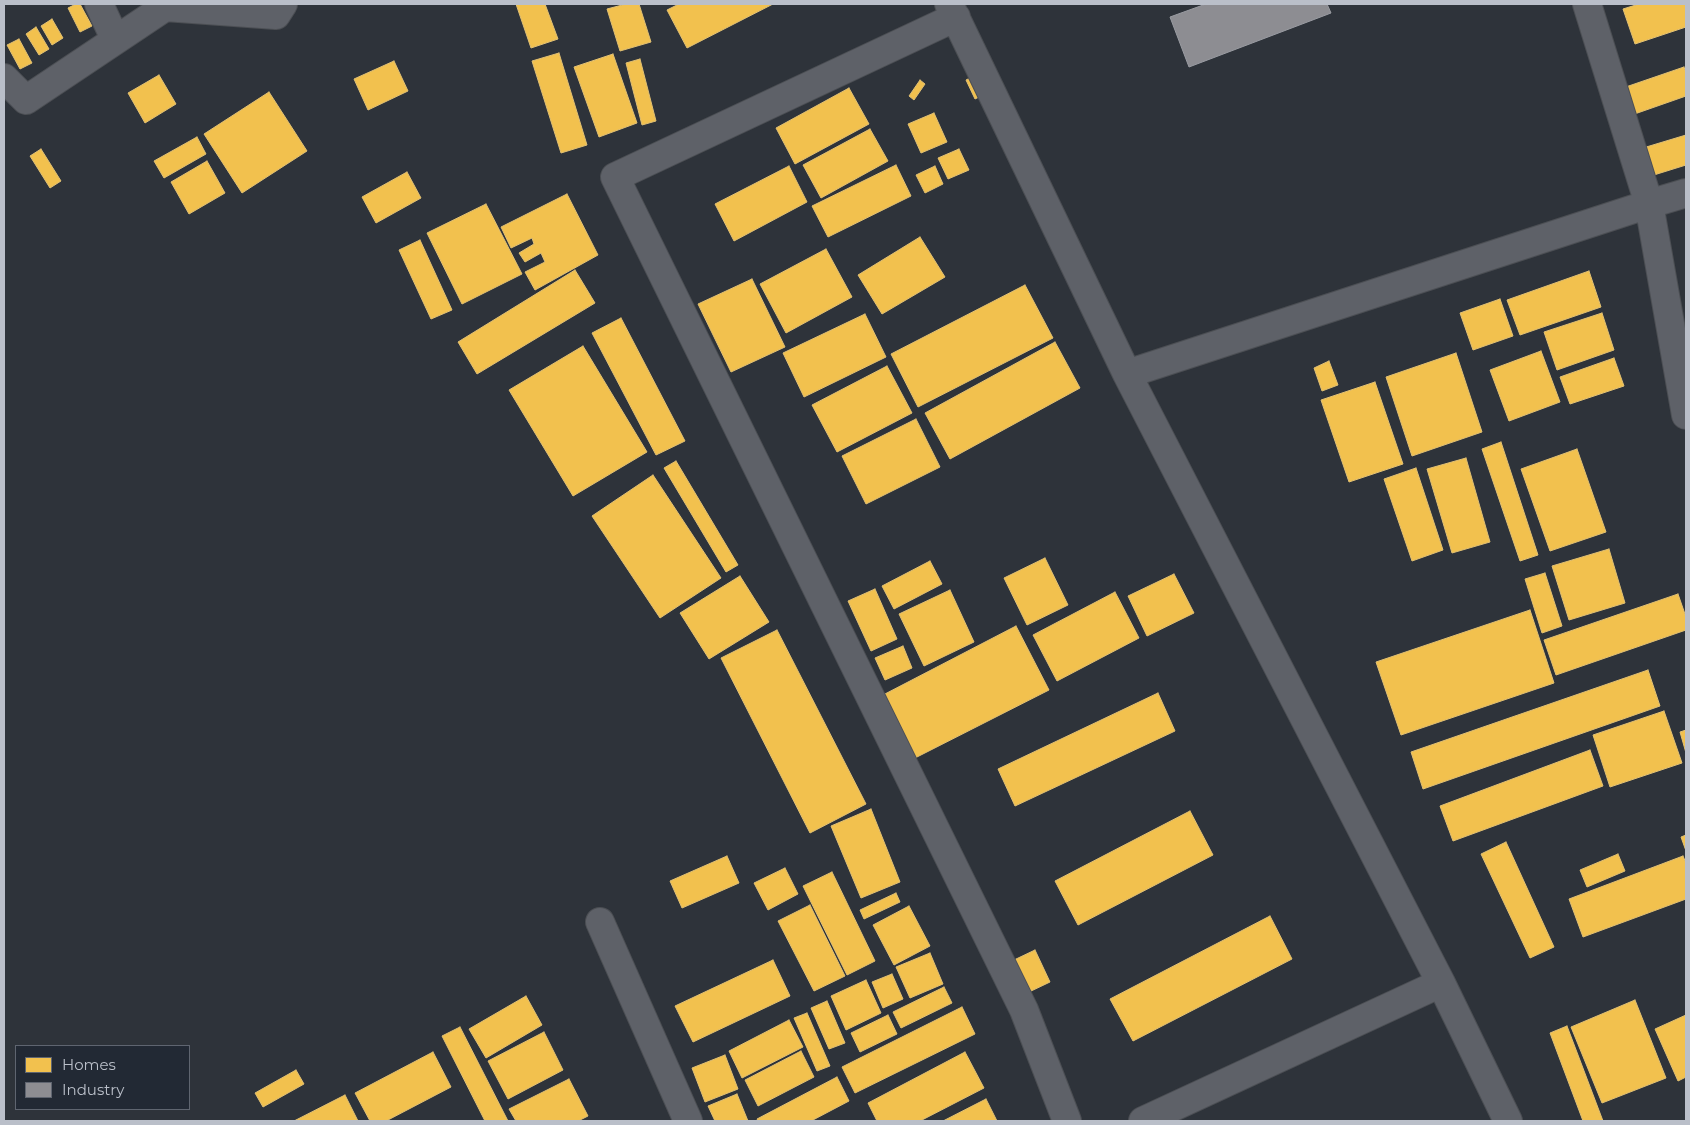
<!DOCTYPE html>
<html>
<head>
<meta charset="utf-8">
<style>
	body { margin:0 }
	#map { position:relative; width:1690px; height:1125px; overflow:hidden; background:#2e333a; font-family:Montserrat,sans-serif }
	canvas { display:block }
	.frame { position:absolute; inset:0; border:5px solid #babfc9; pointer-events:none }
	.legend { position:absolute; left:15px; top:1045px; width:175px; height:65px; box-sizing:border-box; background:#222934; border:1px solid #5f6570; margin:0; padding:6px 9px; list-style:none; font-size:15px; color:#babfc9 }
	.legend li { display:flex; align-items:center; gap:10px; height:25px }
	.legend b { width:25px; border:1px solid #5f6570 }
</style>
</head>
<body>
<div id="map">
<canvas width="1690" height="1125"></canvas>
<div class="frame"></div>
<ul class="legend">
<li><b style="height:14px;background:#f2c14e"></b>Homes</li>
<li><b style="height:14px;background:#8d8d92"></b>Industry</li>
</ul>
</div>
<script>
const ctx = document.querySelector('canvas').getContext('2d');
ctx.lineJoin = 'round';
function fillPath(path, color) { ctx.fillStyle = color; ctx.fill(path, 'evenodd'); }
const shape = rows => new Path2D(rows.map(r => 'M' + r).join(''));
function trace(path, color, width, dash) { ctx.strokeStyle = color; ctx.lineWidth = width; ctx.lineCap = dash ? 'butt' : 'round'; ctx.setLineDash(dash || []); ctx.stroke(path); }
const homes = shape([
	[76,4,80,4,92,26,80,32,68,8,76,4],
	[516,4,545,4,558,39,531,48,516,4],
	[626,4,639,4,651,42,620,51,607,9,626,4],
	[679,4,773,4,687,48,667,10,679,4],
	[1639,4,1686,4,1686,27,1635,44,1623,9,1639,4],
	[52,19,63,38,52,45,41,26,52,19],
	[36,27,49,49,39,55,26,34,36,27],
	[19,39,32,63,20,69,7,45,19,39],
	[559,53,587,145,561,153,532,61,559,53],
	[613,54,637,123,599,137,574,67,613,54],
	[640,59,656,121,642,125,626,63,640,59],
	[394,61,408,91,368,110,354,79,394,61],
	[1684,67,1686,73,1686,96,1626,117,1617,90,1684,67],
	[159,75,176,104,145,123,128,93,159,75],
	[974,76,983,95,975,99,966,80,974,76],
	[920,80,925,84,914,100,909,96,920,80],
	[849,88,869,124,795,164,776,128,849,88],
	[269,92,307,151,242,193,204,134,269,92],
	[934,113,947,142,921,153,908,124,934,113],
	[870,129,888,161,821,198,803,165,870,129],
	[1686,135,1686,165,1641,179,1633,151,1686,135],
	[197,137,206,154,164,178,154,161,197,137],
	[41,149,61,181,50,188,30,156,41,149],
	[959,149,969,170,948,179,938,158,959,149],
	[207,161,225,193,189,214,171,182,207,161],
	[896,165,911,196,828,237,812,206,896,165],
	[789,166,807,202,734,241,715,204,789,166],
	[935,166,943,184,925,193,916,175,935,166],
	[407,172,421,198,376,223,362,197,407,172],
	[567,194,598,255,535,290,525,272,545,262,541,253,525,262,519,253,534,244,532,238,511,248,501,227,567,194],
	[486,204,522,274,462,304,427,233,486,204],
	[920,237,945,277,882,314,858,275,920,237],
	[420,240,452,310,431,319,399,250,420,240],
	[826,249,852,297,786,333,760,284,826,249],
	[575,270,595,303,477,374,458,342,575,270],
	[1589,271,1601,307,1520,335,1507,300,1589,271],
	[752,279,785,347,731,372,698,304,752,279],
	[1025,285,1053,338,918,407,891,354,1025,285],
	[1500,299,1513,336,1473,350,1460,313,1500,299],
	[1602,313,1614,350,1557,370,1544,332,1602,313],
	[865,314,886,357,804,397,783,353,865,314],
	[621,318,685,441,656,455,592,333,621,318],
	[1055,342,1080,388,950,459,925,413,1055,342],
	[583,346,647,452,573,496,509,390,583,346],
	[1541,351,1560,402,1509,421,1490,370,1541,351],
	[1456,353,1482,432,1412,456,1386,377,1456,353],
	[1614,358,1624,386,1570,404,1560,377,1614,358],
	[1329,361,1338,385,1322,391,1314,368,1329,361],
	[887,366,912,413,837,452,812,405,887,366],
	[1375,382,1403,464,1349,482,1321,400,1375,382],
	[916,419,940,467,866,504,842,456,916,419],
	[1501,442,1538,555,1520,561,1482,449,1501,442],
	[1577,449,1606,532,1550,551,1521,469,1577,449],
	[1466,458,1490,542,1452,553,1427,469,1466,458],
	[676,461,738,565,726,572,664,468,676,461],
	[1416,468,1443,550,1412,561,1384,479,1416,468],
	[653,475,721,578,660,618,592,516,653,475],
	[1609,549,1625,603,1569,620,1552,566,1609,549],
	[1045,558,1068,605,1027,625,1004,578,1045,558],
	[930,561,942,584,894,609,882,586,930,561],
	[1545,573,1562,626,1542,633,1525,579,1545,573],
	[1174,574,1194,613,1147,636,1128,596,1174,574],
	[740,576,769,622,709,659,680,613,740,576],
	[875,589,897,639,871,651,848,601,875,589],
	[950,590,974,642,924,666,899,614,950,590],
	[1115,592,1139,638,1057,681,1033,635,1115,592],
	[1678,594,1686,617,1686,630,1556,675,1544,640,1678,594],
	[1530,610,1554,683,1401,735,1376,662,1530,610],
	[1016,626,1049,690,915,758,883,695,1016,626],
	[777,630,866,804,810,833,721,658,777,630],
	[903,646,912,668,885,680,875,658,903,646],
	[1648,670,1660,706,1423,789,1411,752,1648,670],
	[1158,693,1175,731,1015,806,998,769,1158,693],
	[1664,711,1682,763,1610,787,1593,735,1664,711],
	[1686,730,1686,753,1680,732,1686,730],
	[1590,750,1603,786,1453,841,1440,806,1590,750],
	[871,809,900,882,861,898,831,826,871,809],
	[1190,811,1213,855,1078,925,1055,881,1190,811],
	[1686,835,1686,851,1681,837,1686,835],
	[1506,842,1554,947,1530,958,1481,854,1506,842],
	[1618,854,1625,871,1587,887,1580,870,1618,854],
	[727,856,739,883,682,908,670,881,727,856],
	[1683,856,1686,863,1686,899,1583,937,1569,899,1683,856],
	[785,868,798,894,768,910,754,883,785,868],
	[832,872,875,961,847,975,803,886,832,872],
	[896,893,900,902,864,919,860,910,896,893],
	[810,905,845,976,814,991,778,921,810,905],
	[909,906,930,946,894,965,873,925,909,906],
	[1270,916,1292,959,1133,1041,1110,999,1270,916],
	[1035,950,1050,982,1029,992,1014,960,1035,950],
	[930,953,943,984,910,998,896,967,930,953],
	[773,960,790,996,693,1042,675,1006,773,960],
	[892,974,903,999,883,1008,872,982,892,974],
	[866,980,881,1013,846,1030,831,996,866,980],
	[944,987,952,1003,901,1028,893,1012,944,987],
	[526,996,542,1025,486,1058,469,1029,526,996],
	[1635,1000,1666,1078,1602,1103,1571,1027,1635,1000],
	[827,1001,845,1043,829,1049,811,1008,827,1001],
	[962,1007,975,1034,855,1093,842,1067,962,1007],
	[807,1013,830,1066,817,1071,794,1018,807,1013],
	[888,1015,897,1034,860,1052,851,1033,888,1015],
	[1686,1015,1686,1077,1678,1081,1655,1029,1686,1015],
	[789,1020,803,1047,742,1078,729,1051,789,1020],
	[1567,1026,1603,1121,1583,1121,1550,1033,1567,1026],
	[460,1027,508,1121,485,1121,442,1036,460,1027],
	[544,1032,563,1070,508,1099,488,1061,544,1032],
	[801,1051,814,1077,758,1106,745,1080,801,1051],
	[433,1052,451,1087,386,1121,370,1121,355,1093,433,1052],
	[965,1052,984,1088,920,1121,877,1121,868,1103,965,1052],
	[725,1055,738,1089,705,1102,692,1068,725,1055],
	[296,1070,304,1084,263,1107,255,1093,296,1070],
	[837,1077,849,1101,811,1121,758,1121,757,1119,837,1077],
	[569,1079,588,1116,578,1121,516,1121,509,1109,569,1079],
	[737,1094,748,1121,715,1121,708,1106,737,1094],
	[345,1095,358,1121,294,1121,345,1095],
	[986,1099,997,1121,943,1121,986,1099]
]);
const industry = shape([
	[1206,4,1327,4,1331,13,1189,67,1170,17,1206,4]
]);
const minor = shape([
	[99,4,115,39],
	[949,4,1127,374,1649,204,1686,193],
	[1587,4,1649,204,1686,415],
	[956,17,615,177,1024,1010,1067,1121],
	[4,78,26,100,165,7,276,15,283,4],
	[1127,374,1441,983,1143,1121],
	[600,922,688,1121],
	[1441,983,1508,1121]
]);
fillPath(homes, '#f2c14e');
trace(homes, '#e1c073', 1);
fillPath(industry, '#8d8d92');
trace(industry, '#9a9ca2', 1);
trace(minor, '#4c4f54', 30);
trace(minor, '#5e6168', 28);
</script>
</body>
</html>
